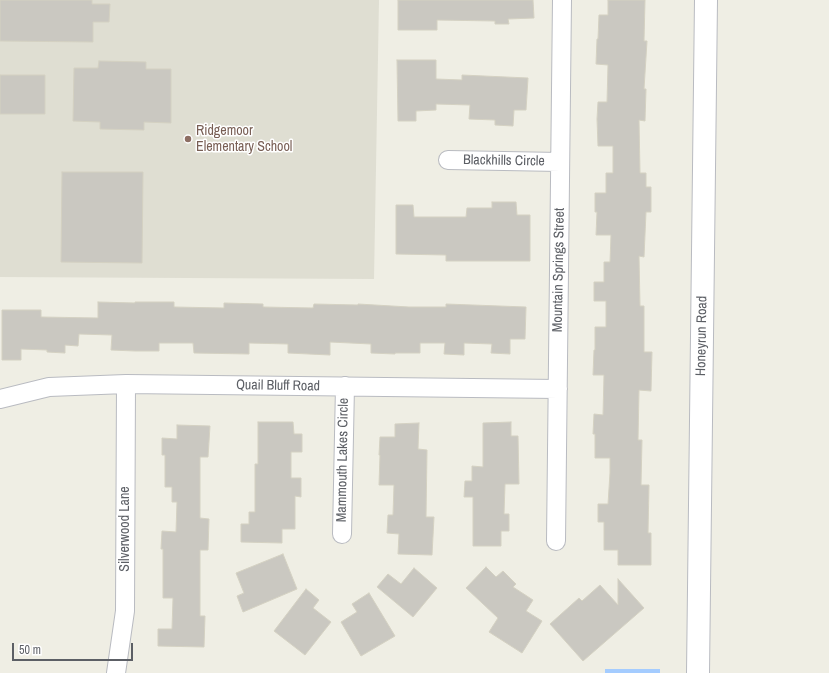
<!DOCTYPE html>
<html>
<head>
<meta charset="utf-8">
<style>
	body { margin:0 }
	#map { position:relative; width:829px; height:673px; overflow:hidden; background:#efeee4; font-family:"Archivo Narrow",sans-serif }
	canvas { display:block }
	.scale { position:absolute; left:12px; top:643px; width:121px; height:18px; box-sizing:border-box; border:2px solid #5c5f65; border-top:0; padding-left:5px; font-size:12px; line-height:14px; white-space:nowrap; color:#5c5f65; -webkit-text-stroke:3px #fff; paint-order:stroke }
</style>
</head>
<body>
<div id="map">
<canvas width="829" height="673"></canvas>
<div class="scale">50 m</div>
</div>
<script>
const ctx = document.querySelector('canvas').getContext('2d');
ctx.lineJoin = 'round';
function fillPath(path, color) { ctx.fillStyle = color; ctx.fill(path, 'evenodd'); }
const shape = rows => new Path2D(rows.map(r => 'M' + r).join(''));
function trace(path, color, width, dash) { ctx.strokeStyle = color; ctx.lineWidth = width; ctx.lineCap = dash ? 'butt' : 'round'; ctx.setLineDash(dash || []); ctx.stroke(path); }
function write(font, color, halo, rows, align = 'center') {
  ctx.font = font + ' "Archivo Narrow",sans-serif'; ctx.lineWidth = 3; ctx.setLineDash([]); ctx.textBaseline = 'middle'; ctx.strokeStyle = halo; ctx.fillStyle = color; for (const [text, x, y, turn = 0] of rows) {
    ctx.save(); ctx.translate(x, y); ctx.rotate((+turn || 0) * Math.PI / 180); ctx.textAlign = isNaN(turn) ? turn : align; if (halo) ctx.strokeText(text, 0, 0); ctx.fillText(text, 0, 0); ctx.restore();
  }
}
const education = shape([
	[0,0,379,0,374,279,0,277]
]);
const water = shape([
	[605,669,660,669,660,673,605,673]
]);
const building = shape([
	[0,0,92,0,92,4,110,4,109,22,93,22,93,42,0,41,0,0],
	[398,0,533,0,534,18,508,19,509,24,495,24,495,21,437,20,437,30,398,30,398,0],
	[608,0,645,0,644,41,647,41,644,89,646,89,645,121,639,120,640,173,646,173,646,187,651,187,651,212,646,212,644,257,639,256,640,306,644,306,644,352,652,352,651,391,639,390,638,440,642,440,641,485,649,485,648,533,651,533,651,565,618,565,618,550,604,550,604,522,598,522,598,504,608,504,610,473,610,458,595,458,595,434,593,434,594,414,603,415,604,375,593,375,594,350,595,350,595,327,606,327,606,301,594,301,594,282,604,282,604,262,610,262,611,235,596,235,597,212,595,212,595,193,606,193,606,173,613,173,613,146,598,146,597,119,598,102,607,102,608,65,596,64,597,39,598,39,599,15,608,15,608,0],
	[397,60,436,60,436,79,462,80,462,75,528,78,526,110,514,110,513,126,495,125,495,120,469,119,470,105,436,104,436,110,416,111,416,121,398,121,397,60],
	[99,61,146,62,146,69,171,69,171,123,144,122,144,130,100,129,100,122,73,121,74,68,98,68,99,61],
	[0,75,45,75,45,114,0,114,0,75],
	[62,172,143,172,142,263,61,262,62,172],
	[492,202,516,202,517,215,530,215,530,261,446,261,446,255,396,254,396,205,413,205,414,217,466,217,467,208,492,208,492,202],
	[98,302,135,303,135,302,174,302,174,307,224,308,224,303,263,304,263,307,313,308,314,304,358,305,358,304,409,307,446,307,446,304,526,307,525,339,510,339,510,354,491,353,492,344,464,343,464,355,444,354,445,343,420,343,420,353,395,353,395,354,371,353,371,344,330,342,330,355,288,353,288,344,249,343,249,354,194,353,193,343,159,343,159,351,135,351,111,350,112,335,79,334,78,346,65,345,65,353,47,352,47,350,21,349,21,360,2,360,2,310,41,310,41,317,98,318,98,302],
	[258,422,293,422,294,434,302,434,302,452,291,452,291,478,301,478,301,497,295,496,295,529,282,529,282,543,241,542,241,524,249,524,249,512,255,512,255,464,258,464,258,422],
	[511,422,511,436,518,436,519,484,505,484,504,514,509,514,509,531,501,531,501,546,473,546,473,497,464,497,465,481,472,481,472,466,483,467,483,423,511,422],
	[419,423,418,449,427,450,426,517,434,517,432,555,398,554,399,534,387,533,388,515,393,515,394,485,379,485,380,455,379,455,380,437,395,437,395,424,419,423],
	[177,425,210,426,208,457,200,457,200,518,209,519,208,550,200,550,200,616,205,616,204,647,158,646,158,629,172,629,173,598,163,598,163,549,161,549,162,531,176,532,177,502,172,502,172,487,165,487,165,455,162,455,162,438,177,439,177,425],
	[283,554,297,589,243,612,237,596,244,593,236,573,283,554],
	[486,567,496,577,503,571,516,584,513,587,533,600,526,611,542,621,522,653,489,632,498,618,466,588,486,567],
	[414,568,437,588,413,617,377,587,388,574,401,584,414,568],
	[618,579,644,608,583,661,550,624,579,598,582,601,600,585,618,605,618,579],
	[306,589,319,600,313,608,331,622,305,655,274,631,306,589],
	[369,593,395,636,361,656,341,622,357,612,352,604,369,593]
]);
const minor = shape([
	[448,160,560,162],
	[0,399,49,387,126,384,558,389],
	[342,534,345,386],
	[556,541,562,0],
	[116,673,125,611,126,384]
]);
const tertiary = shape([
	[698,673,706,0]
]);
const markers = [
	[188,139,4,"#8d6e63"]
];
const educationNames = [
	["Ridgemoor",196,131],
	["Elementary School",196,147]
];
const streetNames = [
	["Blackhills Circle",504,161,1],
	["Mountain Springs Street",559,270,-89],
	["Honeyrun Road",702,336,-89],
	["Quail Bluff Road",278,386,1],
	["Mammouth Lakes Circle",343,460,-89],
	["Silverwood Lane",125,529,-90]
];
fillPath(education, '#dfded2');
fillPath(water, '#a4ccff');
fillPath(building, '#cac8c1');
trace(building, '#d4d1c2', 1);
trace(minor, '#b9bbc1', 20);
trace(tertiary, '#b9bbc1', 24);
trace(minor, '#fff', 18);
trace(tertiary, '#fff', 22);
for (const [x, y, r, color] of markers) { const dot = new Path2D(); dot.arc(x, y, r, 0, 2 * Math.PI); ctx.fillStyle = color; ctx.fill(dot); trace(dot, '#fff', 1.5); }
write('14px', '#785e54', '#fff', educationNames, 'left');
write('14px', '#5c5f65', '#fff', streetNames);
</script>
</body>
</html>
